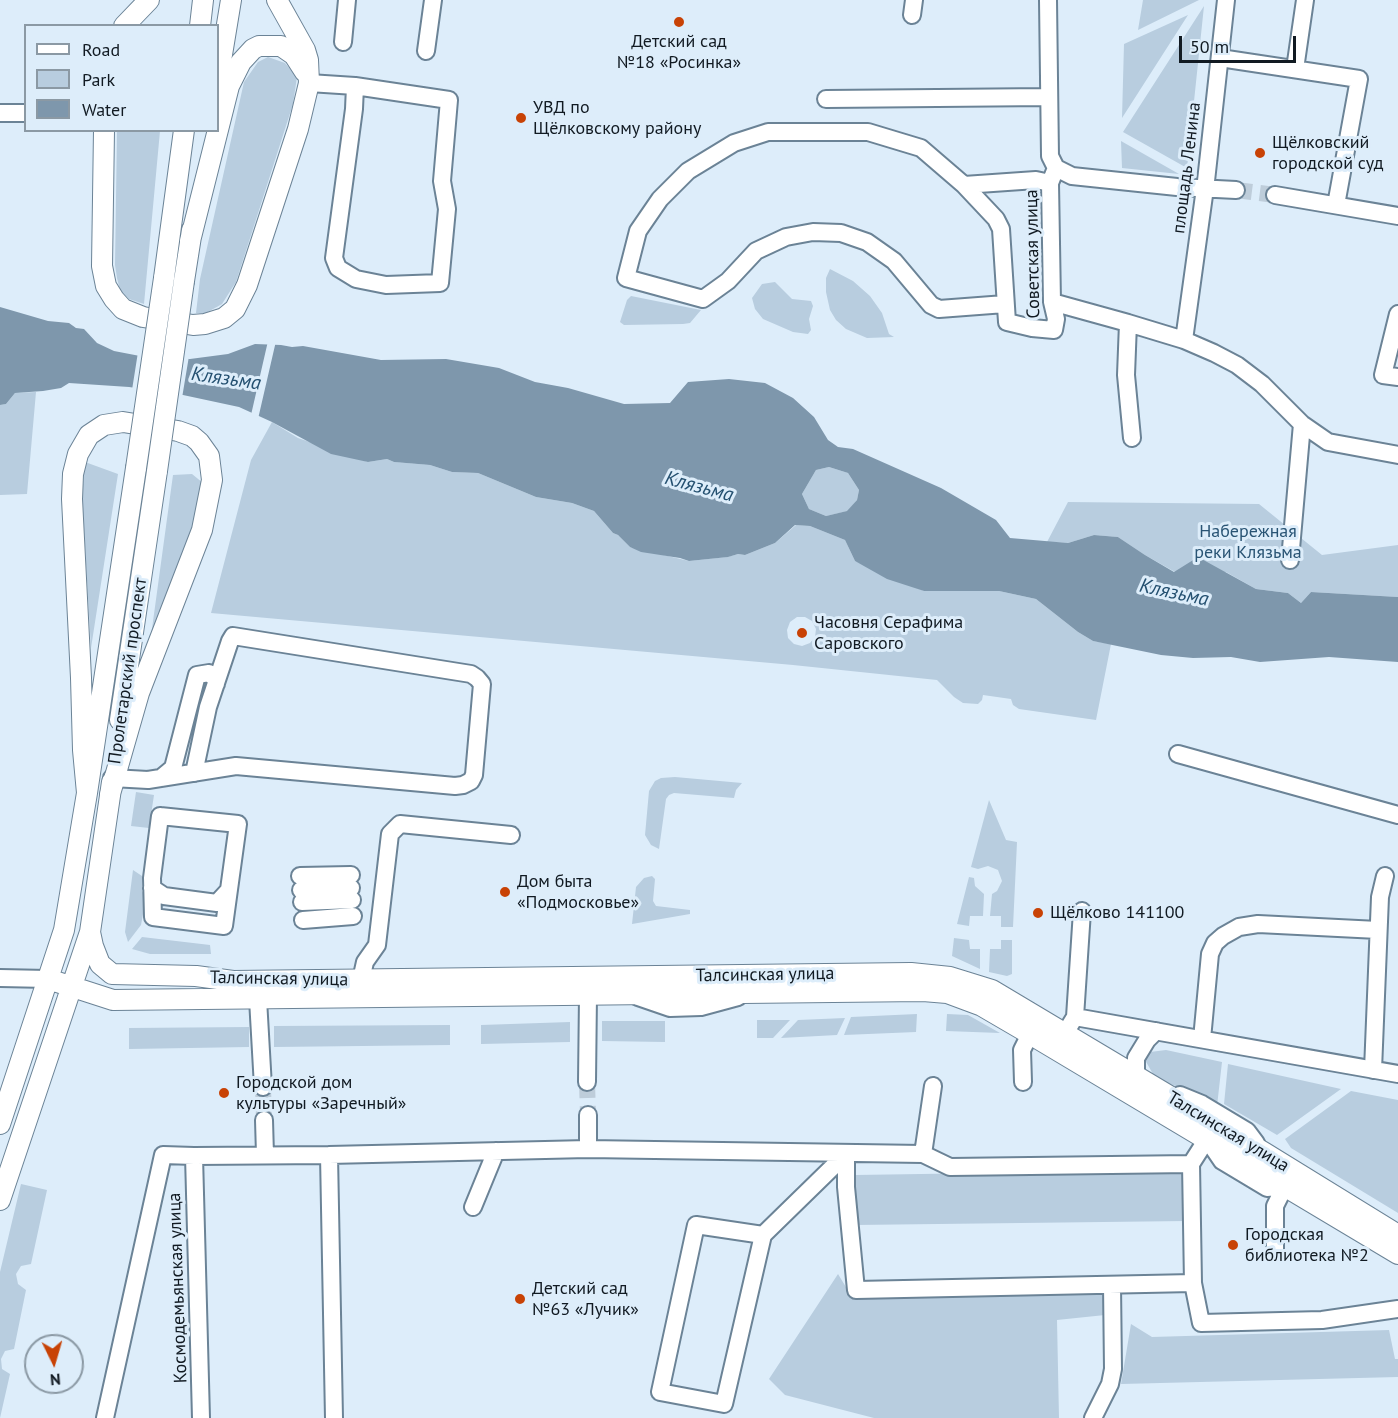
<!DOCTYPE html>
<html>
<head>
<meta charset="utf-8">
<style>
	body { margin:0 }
	#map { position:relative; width:1398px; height:1418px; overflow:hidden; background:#ddedfa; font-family:"PT Sans",sans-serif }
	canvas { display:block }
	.legend { position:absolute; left:24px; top:24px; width:195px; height:108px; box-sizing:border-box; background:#ddedfa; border:2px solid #8b99a4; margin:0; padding:8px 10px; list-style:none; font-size:18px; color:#111a22 }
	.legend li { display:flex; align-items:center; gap:12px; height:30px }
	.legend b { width:30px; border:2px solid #8b99a4 }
	.north { position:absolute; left:24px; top:1334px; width:60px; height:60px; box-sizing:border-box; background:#ddedfa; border:2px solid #8b99a4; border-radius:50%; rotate:175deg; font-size:16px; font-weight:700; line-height:24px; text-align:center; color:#111a22 }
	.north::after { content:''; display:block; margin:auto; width:21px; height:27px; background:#c84205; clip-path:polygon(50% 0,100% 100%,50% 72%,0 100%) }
	.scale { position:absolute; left:1179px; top:36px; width:117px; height:27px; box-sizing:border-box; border:3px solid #111a22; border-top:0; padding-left:8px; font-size:18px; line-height:21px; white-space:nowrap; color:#111a22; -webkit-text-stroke:4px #ddedfa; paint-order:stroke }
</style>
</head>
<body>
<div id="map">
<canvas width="1398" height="1418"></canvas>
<ul class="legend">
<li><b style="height:8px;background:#fff"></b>Road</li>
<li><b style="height:16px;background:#b8cddf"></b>Park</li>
<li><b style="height:16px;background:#7e97ac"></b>Water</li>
</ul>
<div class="north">N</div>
<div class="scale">50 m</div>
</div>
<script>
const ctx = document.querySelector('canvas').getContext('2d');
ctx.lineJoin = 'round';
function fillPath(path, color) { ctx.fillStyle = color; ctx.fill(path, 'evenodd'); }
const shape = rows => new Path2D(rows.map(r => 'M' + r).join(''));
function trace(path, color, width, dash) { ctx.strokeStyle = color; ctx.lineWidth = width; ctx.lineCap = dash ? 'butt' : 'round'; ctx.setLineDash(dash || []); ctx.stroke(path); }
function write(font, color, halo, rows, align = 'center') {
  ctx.font = font + ' "PT Sans",sans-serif'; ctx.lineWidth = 6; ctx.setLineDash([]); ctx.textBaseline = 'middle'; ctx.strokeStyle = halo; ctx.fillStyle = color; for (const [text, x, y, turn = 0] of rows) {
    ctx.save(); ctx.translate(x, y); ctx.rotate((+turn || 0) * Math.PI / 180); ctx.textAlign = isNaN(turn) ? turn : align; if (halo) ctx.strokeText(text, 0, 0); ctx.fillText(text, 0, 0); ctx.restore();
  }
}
const green = shape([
	[1143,0,1199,0,1138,30],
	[1204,6,1187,168,1123,132],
	[1188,15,1122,118,1124,44],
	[268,57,285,63,297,77,293,104,236,282,222,304,206,313,196,313,200,279,244,82,258,62],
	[117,131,160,131,144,304,129,299,120,290,117,278,115,265],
	[1121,141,1179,174,1122,168],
	[830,269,853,281,870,296,882,313,889,334,894,337,867,338,846,329,836,320,830,310,826,292,826,278],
	[775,282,792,299,811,301,813,306,809,319,811,330,808,334,793,332,763,319,755,309,752,298,762,284],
	[631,296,701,310,690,323,683,324,624,325,620,322,627,300],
	[36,392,27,494,0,495,0,405,6,404,15,393],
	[272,422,298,438,368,462,387,459,394,462,430,465,452,472,478,473,536,497,572,503,594,511,613,533,618,535,630,547,689,561,727,557,738,554,745,555,775,543,796,525,810,526,845,540,855,561,924,591,999,591,1036,599,1078,632,1093,641,1111,644,1096,720,1019,709,1013,705,1011,699,983,695,982,700,978,704,963,703,954,697,937,680,793,665,211,613,251,460],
	[797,617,805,617,812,621,816,629,815,637,810,643,802,646,794,644,788,638,787,630,790,622],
	[85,462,118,474,91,648,82,496],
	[829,467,848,473,859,490,857,500,848,511,826,516,809,509,802,494,816,470],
	[192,474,203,483,196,518,151,636,173,475],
	[1068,502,1259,504,1322,555,1398,545,1398,597,1311,592,1301,603,1288,593,1256,589,1226,572,1175,572,1145,555,1118,537,1094,535,1068,543,1047,542],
	[675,777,742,783,736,790,734,798,674,793,669,795,666,799,659,849,651,845,645,835,649,791,655,781,661,778],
	[136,792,154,795,149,828,131,826],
	[989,800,1006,840,1017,842,1013,927,1001,927,1001,916,990,916,992,894,997,891,1002,881,998,870,988,866,978,869,971,867],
	[133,870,142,876,142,891,146,898,141,925,128,942,125,932],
	[652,876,655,879,653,901,656,906,690,910,690,914,632,924,636,887,644,878],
	[969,877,974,878,975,886,984,894,983,916,970,916,969,926,957,924],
	[142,937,210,945,211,954,150,954,132,949],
	[954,938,969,940,970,949,980,949,980,969,952,956],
	[1001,940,1012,940,1012,974,1007,976,989,972,990,949,1001,949],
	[917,1014,916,1032,844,1035,851,1017],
	[947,1014,968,1015,1000,1033,946,1031],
	[845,1018,837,1035,781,1038,798,1020],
	[757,1020,790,1020,773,1038,757,1038],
	[602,1021,665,1021,665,1042,602,1041],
	[570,1022,570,1042,481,1044,481,1025],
	[450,1025,450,1045,274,1047,274,1026],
	[249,1027,249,1047,129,1049,129,1028],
	[1166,1050,1222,1062,1217,1106,1205,1099,1159,1079,1153,1074,1145,1060,1150,1052],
	[1228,1064,1341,1089,1277,1135,1224,1104],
	[1351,1091,1398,1100,1398,1213,1291,1148,1285,1139],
	[1186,1170,1186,1221,855,1225,855,1175],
	[21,1184,47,1190,31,1264,21,1266,16,1274,18,1284,26,1290,14,1349,5,1351,1,1359,2,1369,10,1374,0,1418,0,1272],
	[838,1274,852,1297,1105,1290,1105,1315,1057,1320,1059,1418,874,1418,785,1395,769,1379],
	[1131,1324,1152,1337,1389,1330,1395,1359,1398,1359,1398,1377,1121,1384]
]);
const water = shape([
	[0,307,48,321,69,323,76,328,84,329,97,343,114,351,140,356,190,359,228,354,255,344,281,345,292,347,303,346,381,360,446,359,499,368,535,382,568,388,624,404,670,403,688,382,729,379,765,383,793,398,814,417,828,440,838,447,853,449,941,488,996,520,1010,538,1068,543,1094,535,1118,537,1145,555,1174,572,1198,557,1256,589,1288,593,1301,603,1311,592,1398,597,1398,662,1329,657,1260,662,1231,657,1193,658,1161,655,1093,641,1078,632,1036,599,999,591,924,591,887,579,855,561,845,540,810,526,795,525,775,543,745,555,738,554,728,557,689,561,680,558,641,552,630,547,618,535,613,533,594,511,572,503,536,497,478,473,452,472,430,465,394,462,387,459,368,462,331,454,272,422,239,407,183,395,129,387,69,383,61,388,43,391,15,393,6,404,0,405],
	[829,467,848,473,859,490,857,500,847,511,826,516,809,509,802,494,816,470]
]);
const pier = shape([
	[268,341,276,341,258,419,251,415],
	[138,352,189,356,182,398,132,390]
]);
const minorTunnel = shape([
	[1236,190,1275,195],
	[587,1082,588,1115],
	[263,1087,264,1120]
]);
const minor = shape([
	[1048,0,1050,156,1056,168],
	[912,15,914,0],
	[343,42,347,0],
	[426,51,433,0],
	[1220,58,1359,79,1336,205],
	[1295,69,1305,0],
	[309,83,355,86,449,100,442,181,447,209,440,283,386,285,356,279,338,268,334,258,354,109,355,86],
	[826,99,1048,97],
	[0,113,26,113],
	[1056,168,1072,176,1177,187,1236,190],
	[964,185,1036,180,1050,183],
	[1275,195,1398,216],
	[1052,302,1128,323,1184,340,1214,353,1237,365,1262,384,1302,424,1328,442,1398,455],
	[1005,304,939,309,931,305,894,261,867,242,841,233,813,232,786,237,756,251,728,281,703,299,626,278,638,231,660,199,688,171,734,143,768,132,868,132,921,148,964,185,996,219,1001,229,1007,322,1032,328,1054,330,1056,319,1052,302,1050,183,1056,168],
	[1398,314,1383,375,1398,377],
	[1128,323,1126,375,1132,438],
	[1184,340,1206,181,1226,0],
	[1290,560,1302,424],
	[1178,754,1398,815],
	[112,778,148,780,236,766,455,786,463,785,471,781,474,775,482,684,477,678,471,674,233,636,230,641,208,707,194,773],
	[161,778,173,768,197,675,209,673,215,678,216,684],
	[160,816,238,824,224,926,153,917,152,878,160,816],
	[300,876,351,875],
	[152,888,164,896,217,903,229,890],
	[301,890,351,888],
	[302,902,352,900],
	[303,920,353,916],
	[0,978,48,979],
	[361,980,365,962,377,945,390,834,400,824,511,835],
	[638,997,670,1008,701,1007,738,997],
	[258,999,263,1087],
	[1075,1017,1082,911],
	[1202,1039,1210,954,1215,943,1223,936,1239,927,1258,924,1378,930],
	[1059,1043,1075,1017,1398,1074],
	[1373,1070,1380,897,1385,876],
	[587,1082,588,995],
	[1023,1082,1022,1050,1030,1034],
	[1145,1082,1139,1080,1136,1071,1136,1058,1147,1040,1156,1031],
	[1180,1095,1202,1104,1247,1131,1256,1143],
	[588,1115,588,1149],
	[264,1120,265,1155],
	[846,1154,846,1187,856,1290,1193,1283,1191,1164,1207,1139,1222,1161,1267,1188,1285,1186],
	[923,1154,933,1086],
	[329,1155,334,1418],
	[194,1156,201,1418],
	[473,1207,496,1151],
	[763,1235,696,1225,660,1392,724,1404,763,1235,846,1154],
	[1275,1252,1275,1206,1285,1186],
	[1193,1283,1201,1323,1322,1320,1398,1309],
	[105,1418,163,1155,194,1156,329,1155,588,1149,923,1154,950,1167,1191,1164],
	[1093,1418,1110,1384,1113,1369,1112,1285]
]);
const major = shape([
	[124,26,149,0],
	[200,26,203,0],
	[218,79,231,0],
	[104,130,102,266,106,286,114,299,123,309,143,317,193,325,205,324,224,318,235,309,247,285,298,129,309,83,308,60,305,50,277,0],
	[190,241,229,86,241,62,253,49,259,46,281,46,294,55,305,72],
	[164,278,184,130],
	[184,281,192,230],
	[120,720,157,471],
	[87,793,83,750,81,678,72,499,73,474,78,454,89,435,104,425,123,422,178,431,192,436,199,442,209,456,212,480,202,530,139,693,110,794],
	[90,932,93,946,100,964,112,974,196,976,233,981,911,973,950,977,992,990,1265,1153,1398,1235],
	[48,979,113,1000,923,991,947,993,982,1006,1030,1034,1398,1254],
	[0,1124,64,930,87,793,136,468],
	[0,1200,90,932,112,782]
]);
const majorBridge = shape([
	[136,468,164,278],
	[157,471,184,281]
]);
const markers = [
	[679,22,6,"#c84205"],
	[521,118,6,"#c84205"],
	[1260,153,6,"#c84205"],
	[802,633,6,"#c84205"],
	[505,892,6,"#c84205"],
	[1038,913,6,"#c84205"],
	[224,1093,6,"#c84205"],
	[1233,1245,6,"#c84205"],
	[520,1299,6,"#c84205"]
];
const poiNames = [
	["Детский сад",679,42,"center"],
	["№18 «Росинка»",679,63,"center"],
	["УВД по",533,108],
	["Щёлковскому району",533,129],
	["Щёлковский",1272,143],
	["городской суд",1272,164],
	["Часовня Серафима",814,623],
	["Саровского",814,644],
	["Дом быта",517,882],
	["«Подмосковье»",517,903],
	["Щёлково 141100",1050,913],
	["Городской дом",236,1083],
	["культуры «Заречный»",236,1104],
	["Городская",1245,1235],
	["библиотека №2",1245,1256],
	["Детский сад",532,1289],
	["№63 «Лучик»",532,1310]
];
const streetNames = [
	["площадь Ленина",1187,168,-83],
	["Советская улица",1033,254,-91],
	["Пролетарский проспект",128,671,-82],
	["Талсинская улица",765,975,-1],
	["Талсинская улица",279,979,1],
	["Талсинская улица",1228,1132,31],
	["Космодемьянская улица",178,1288,-92]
];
const parkNames = [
	["Набережная",1248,532],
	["реки Клязьма",1248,553]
];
const waterNames = [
	["Клязьма",226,379,8],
	["Клязьма",699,487,15],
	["Клязьма",1174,593,12]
];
fillPath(green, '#b8cddf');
fillPath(water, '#7e97ac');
fillPath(pier, '#ddedfa');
trace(minorTunnel, '#becdda', 16, [16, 8]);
trace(minor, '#6b8396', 20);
trace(major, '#6b8396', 22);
trace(minor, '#fff', 16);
trace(major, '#fff', 20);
trace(majorBridge, '#6b8396', 22, []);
trace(majorBridge, '#fff', 20);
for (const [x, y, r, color] of markers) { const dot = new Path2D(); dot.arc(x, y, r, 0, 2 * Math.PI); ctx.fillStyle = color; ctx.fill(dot); trace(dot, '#ddedfa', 2); }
write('18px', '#111a22', '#ddedfa', poiNames, 'left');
write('18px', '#111a22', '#ddedfa', streetNames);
write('18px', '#295474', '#ddedfa', parkNames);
write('italic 20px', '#245070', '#ddedfa', waterNames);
</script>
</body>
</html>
